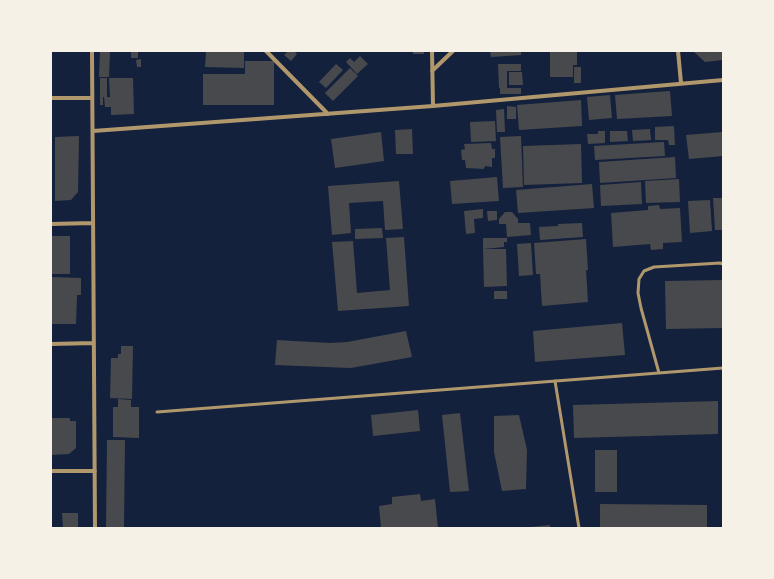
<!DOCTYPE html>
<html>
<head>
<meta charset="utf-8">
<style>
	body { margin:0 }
	#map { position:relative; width:774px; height:579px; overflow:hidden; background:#14213d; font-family:Helvetica,sans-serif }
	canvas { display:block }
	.frame { position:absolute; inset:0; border:52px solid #f6f1e7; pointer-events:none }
</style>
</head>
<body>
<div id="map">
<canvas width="774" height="579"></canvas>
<div class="frame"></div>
</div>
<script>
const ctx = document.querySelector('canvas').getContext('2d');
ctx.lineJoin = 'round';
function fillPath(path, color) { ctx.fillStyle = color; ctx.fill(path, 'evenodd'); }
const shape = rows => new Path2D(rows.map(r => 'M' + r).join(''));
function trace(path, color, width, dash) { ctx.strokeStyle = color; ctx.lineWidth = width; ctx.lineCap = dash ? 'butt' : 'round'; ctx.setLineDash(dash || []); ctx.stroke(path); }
const building = shape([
	[100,51,110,51,109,77,99,77],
	[131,51,138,51,138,58,131,58],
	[206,51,244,51,244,68,205,67],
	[288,51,294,51,297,54,291,61,284,55],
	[413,51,424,51,424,54,413,54],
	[490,51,521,51,521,55,491,57],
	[550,51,577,51,577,65,573,65,573,77,550,77],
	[695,51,723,51,723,60,705,62,694,52],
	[360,56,368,64,357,74,346,62,350,58,354,62],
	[141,59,141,67,137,67,136,60],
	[245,61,274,61,274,105,203,105,203,74,245,74],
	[336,64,343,70,326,88,319,82],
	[498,64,521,64,521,71,507,71,507,88,499,88],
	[574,67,581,67,581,83,574,83],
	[350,68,358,76,333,101,325,93],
	[509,72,522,72,523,85,509,85],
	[100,78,107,78,107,97,110,97,109,78,133,78,134,114,111,115,111,107,105,107,104,97,103,97,103,105,100,105],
	[500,88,521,88,521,94,500,94],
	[670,91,672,116,617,119,615,95],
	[610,95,612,118,589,120,587,97],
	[581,100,582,126,519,130,517,105],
	[507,106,516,107,516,119,507,119],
	[504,109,505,132,497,132,496,110],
	[495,121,496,141,471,142,470,122],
	[674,126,675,145,669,145,668,140,655,140,655,127],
	[412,129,413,154,396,154,395,130],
	[650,129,651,140,633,141,632,130],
	[598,131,605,131,605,143,588,144,587,134,598,134],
	[610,131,627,131,628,141,610,142],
	[381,132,384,161,335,168,331,139],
	[723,132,723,156,689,159,686,135],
	[79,136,78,192,71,200,55,201,55,137],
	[521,136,523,187,503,188,500,137],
	[664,142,665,156,595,160,594,146],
	[491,143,492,149,495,149,495,158,492,158,492,167,485,166,484,169,466,168,465,160,462,160,461,150,465,149,464,144],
	[581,144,582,183,524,185,523,146],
	[675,157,676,178,600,183,599,162],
	[497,177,499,201,452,204,450,181],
	[679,179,680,202,646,203,645,181],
	[399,181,403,229,385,230,383,201,349,203,351,233,332,235,328,186],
	[641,182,642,204,601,206,600,185],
	[592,184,594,208,518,213,516,190],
	[713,198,723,198,723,230,715,230],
	[710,200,712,231,690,233,688,201],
	[659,205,660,209,680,208,682,242,663,243,663,249,651,250,650,244,613,247,611,213,648,210,648,206],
	[483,209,483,218,474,219,475,233,466,234,464,211],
	[487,211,497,211,497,220,488,221],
	[505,212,512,212,518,219,518,223,530,223,531,235,507,237,506,224,499,224,499,219],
	[582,223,583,237,540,240,539,227,558,226,558,224],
	[382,228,383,238,355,239,355,229],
	[51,236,70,236,70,274,51,274],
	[404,237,409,306,338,311,332,242,353,241,357,293,390,290,386,238],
	[483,238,507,238,507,242,504,242,504,247,483,249],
	[586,239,588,270,586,270,588,302,542,306,540,274,536,274,534,243],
	[531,243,533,275,519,276,517,244],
	[483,249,506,249,507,286,484,287],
	[51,277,81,278,81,295,77,295,76,324,51,324],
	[723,280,723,328,666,329,665,281],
	[494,291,507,291,507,299,494,299],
	[622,323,625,355,535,362,533,331],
	[406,331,412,357,351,368,275,365,277,340,330,343,347,342],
	[121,346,133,346,132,399,110,398,111,358,118,358,118,354,121,354],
	[118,399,131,400,131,407,139,407,139,438,113,437,113,407,118,407],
	[718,401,718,434,574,438,573,405],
	[418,410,420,431,373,436,371,415],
	[460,413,469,491,450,492,442,415],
	[519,415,527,450,526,489,502,491,494,452,494,416],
	[51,418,70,418,70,421,76,421,76,448,69,454,51,455],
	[107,440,125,440,124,528,106,528],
	[595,450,617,450,617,492,595,492],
	[420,494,421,501,435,499,438,528,381,528,379,506,392,504,392,497],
	[600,504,707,505,707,528,600,528],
	[62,513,78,513,78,528,63,528],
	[550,525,550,528,531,528,531,527]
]);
const service = shape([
	[659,373,641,308,638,293,639,279,644,271,654,267,720,263,723,264],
	[555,381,579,528],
	[157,412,723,368]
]);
const minor = shape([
	[92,51,95,528],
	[266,51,328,114],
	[432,51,433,106],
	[678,51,681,83],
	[432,71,453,51],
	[51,98,92,98],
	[93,131,433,106,723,80],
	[51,224,93,223],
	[51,344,94,343],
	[51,471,95,471]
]);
fillPath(building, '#48494c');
trace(service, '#b1986c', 3);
trace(minor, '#b1986c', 4);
</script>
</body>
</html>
